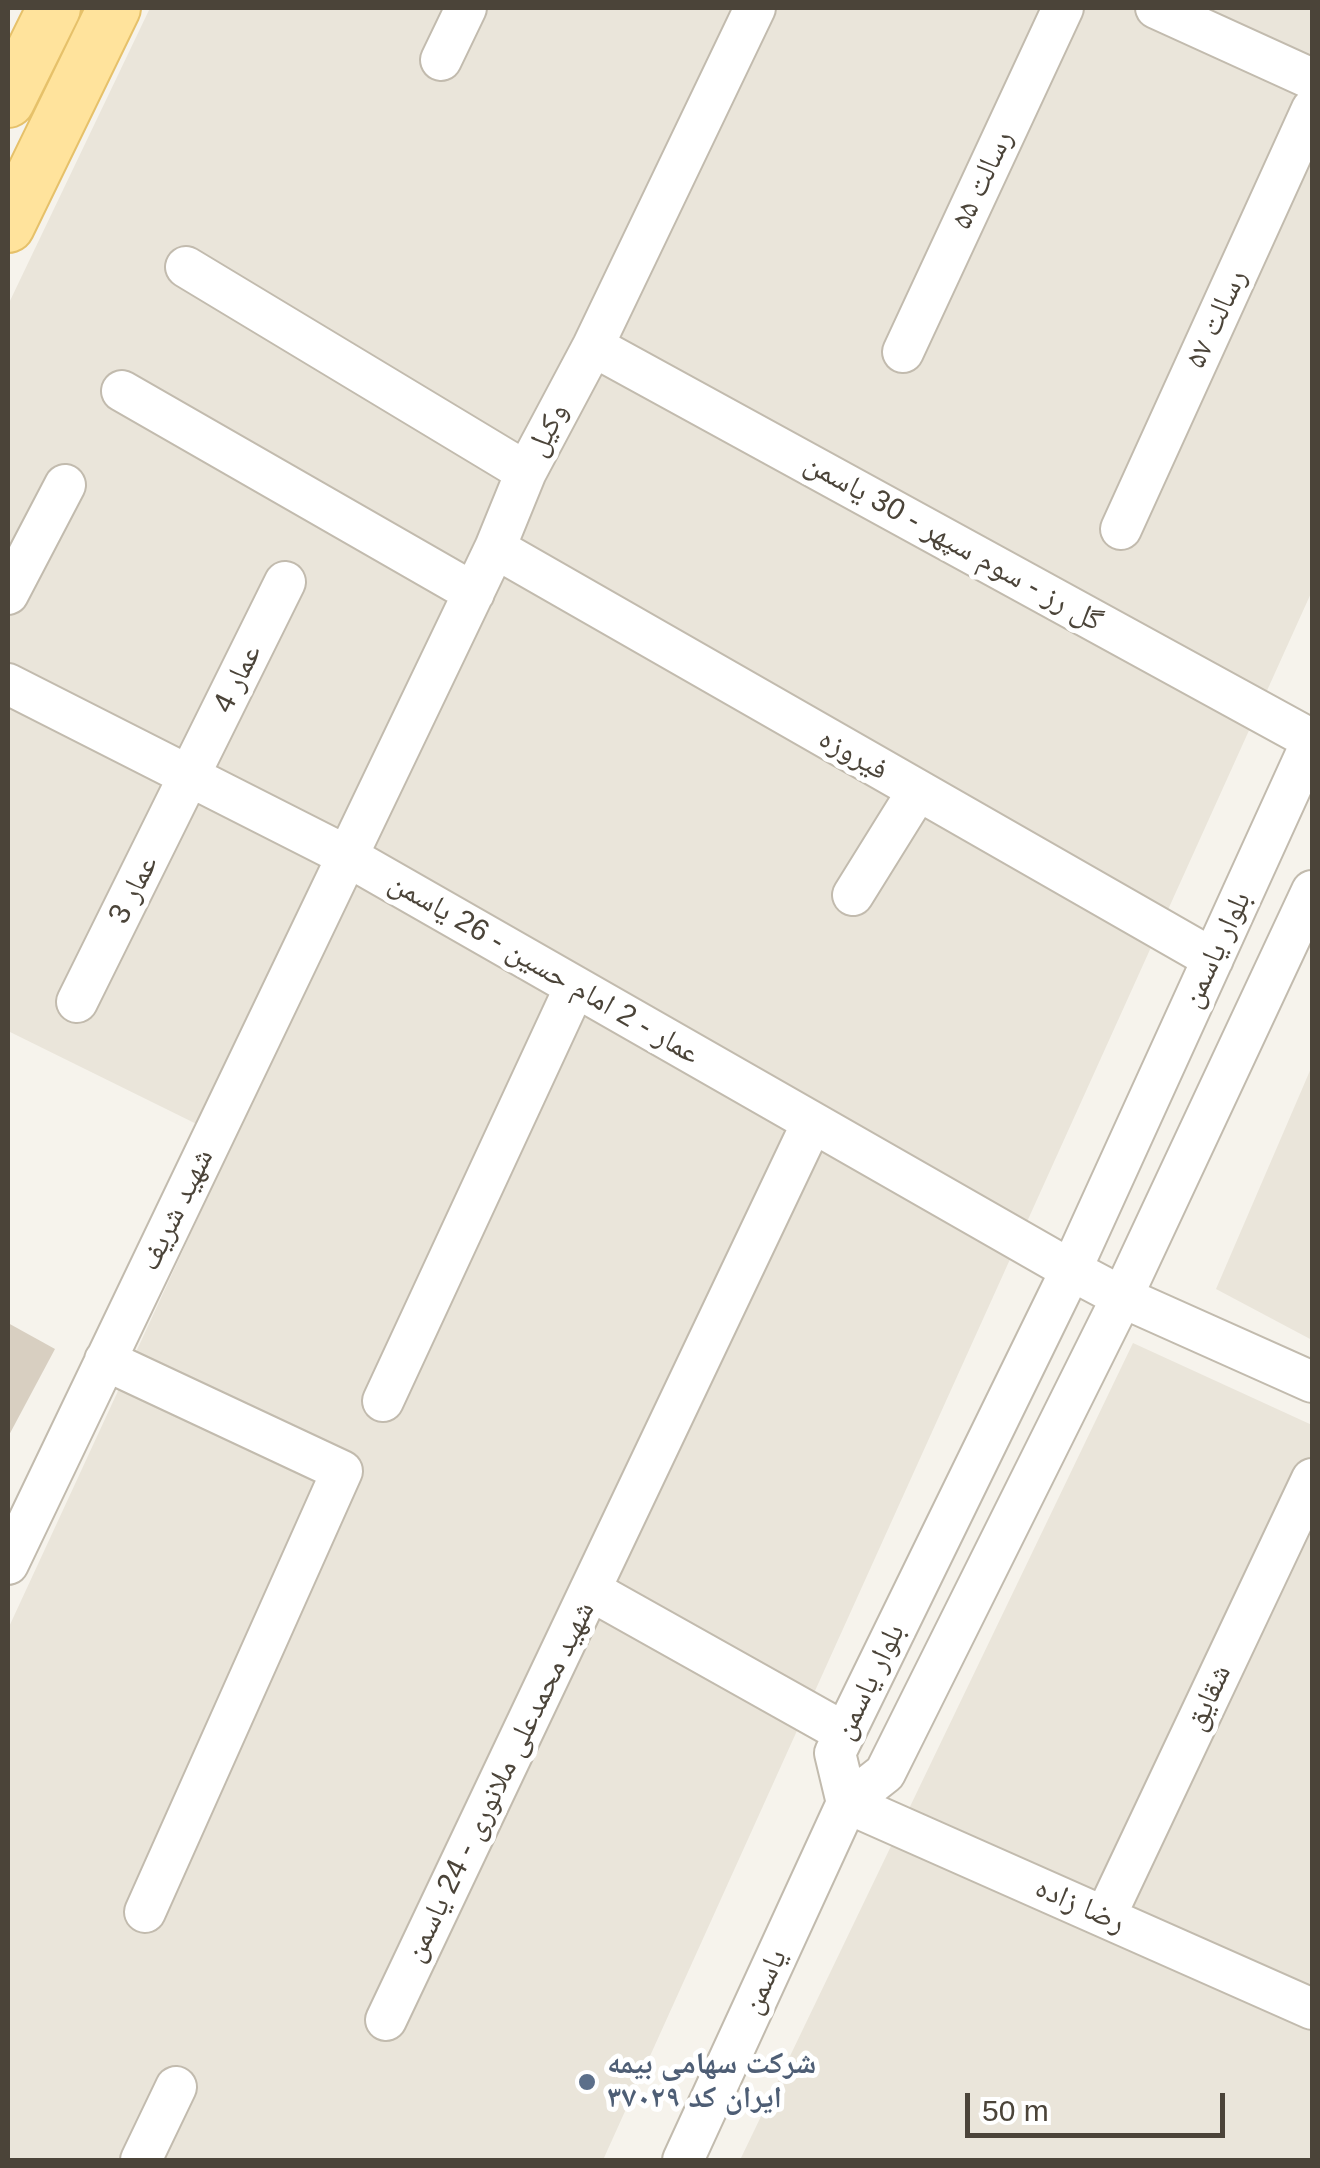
<!DOCTYPE html>
<html>
<head>
<meta charset="utf-8">
<style>
	body { margin:0 }
	#map { position:relative; width:1320px; height:2168px; overflow:hidden; background:#f6f3ec; font-family:Arial,sans-serif }
	canvas { display:block }
	.frame { position:absolute; inset:0; border:10px solid #4b4439; pointer-events:none }
	.scale { position:absolute; left:965px; top:2093px; width:260px; height:45px; box-sizing:border-box; border:5px solid #4b4439; border-top:0; padding-left:12px; font-size:30px; line-height:35px; white-space:nowrap; color:#4b4439; -webkit-text-stroke:8px #fff; paint-order:stroke }
</style>
</head>
<body>
<div id="map">
<canvas width="1320" height="2168"></canvas>
<div class="frame"></div>
<div class="scale">50 m</div>
</div>
<script>
const ctx = document.querySelector('canvas').getContext('2d');
ctx.lineJoin = 'round';
function fillPath(path, color) { ctx.fillStyle = color; ctx.fill(path, 'evenodd'); }
const shape = rows => new Path2D(rows.map(r => 'M' + r).join(''));
function trace(path, color, width, dash) { ctx.strokeStyle = color; ctx.lineWidth = width; ctx.lineCap = dash ? 'butt' : 'round'; ctx.setLineDash(dash || []); ctx.stroke(path); }
function write(font, color, halo, rows, align = 'center') {
  ctx.font = font + ' Arial,"Noto Naskh Arabic",sans-serif'; ctx.lineWidth = 10; ctx.setLineDash([]); ctx.textBaseline = 'middle'; ctx.strokeStyle = halo; ctx.fillStyle = color; for (const [text, x, y, turn = 0] of rows) {
    ctx.save(); ctx.translate(x, y); ctx.rotate((+turn || 0) * Math.PI / 180); ctx.textAlign = isNaN(turn) ? turn : align; if (halo) ctx.strokeText(text, 0, 0); ctx.fillText(text, 0, 0); ctx.restore();
  }
}
const residential = shape([
	[150,8,1312,8,1312,591,603,2160,8,2160,8,1629,233,1142,8,1031,8,305],
	[1312,1066,1312,1340,1216,1289],
	[1133,1343,1312,1425,1312,2160,740,2160]
]);
const building = shape([
	[8,1323,55,1349,8,1437]
]);
const minor = shape([
	[1156,8,1312,79],
	[441,60,466,8],
	[186,267,526,472],
	[593,346,1312,740],
	[903,352,1063,8],
	[122,391,474,593],
	[1121,529,1312,109],
	[495,548,1213,959],
	[8,594,65,485],
	[8,684,347,856,1071,1270,1122,1297,1312,1382],
	[853,895,917,792],
	[77,1002,285,582],
	[105,1360,342,1471,145,1912],
	[383,1401,575,987],
	[8,1564,495,548,526,472,593,346,755,8],
	[590,1590,812,1123],
	[847,1803,835,1753,1071,1270,1312,741],
	[847,1803,1312,2009],
	[1105,1917,1312,1479],
	[386,2020,590,1590,845,1733],
	[141,2160,176,2087],
	[683,2160,847,1803,885,1773,1122,1297,1312,891]
]);
const major = shape([
	[8,101,54,8],
	[8,226,114,8]
]);
const markers = [
	[587,2082,10,"#5c6f8a"]
];
const streetNames = [
	["رسالت ۵۵",983,180,-65],
	["رسالت ۵۷",1217,319,-65],
	["وکیل",548,430,-62],
	["گل رز - سوم سپهر - 30 یاسمن",953,543,29],
	["عمار 4",238,679,-64],
	["فیروزه",853,755,30],
	["عمار 3",134,890,-63],
	["بلوار یاسمن",1217,950,-65],
	["عمار - 2 امام حسین - 26 یاسمن",544,969,30],
	["شهید شریف",177,1210,-64],
	["بلوار یاسمن",870,1682,-64],
	["شقایق",1209,1698,-65],
	["شهید محمدعلی ملانوری - 24 یاسمن",500,1782,-64],
	["رضا زاده",1080,1906,24],
	["یاسمن",765,1982,-65]
];
const serviceNames = [
	["شرکت سهامی بیمه",607,2065],
	["ایران کد ۳۷۰۲۹",607,2099]
];
fillPath(residential, '#eae5da');
fillPath(building, '#d8cfc1');
trace(minor, '#c2bbae', 44);
trace(major, '#e6c16a', 56);
trace(minor, '#fff', 40);
trace(major, '#ffe39c', 52);
for (const [x, y, r, color] of markers) { const dot = new Path2D(); dot.arc(x, y, r, 0, 2 * Math.PI); ctx.fillStyle = color; ctx.fill(dot); trace(dot, '#fff', 4); }
write('30px', '#4b4439', '#fff', streetNames);
write('bold 30px', '#4e5e75', '#fff', serviceNames, 'left');
</script>
</body>
</html>
